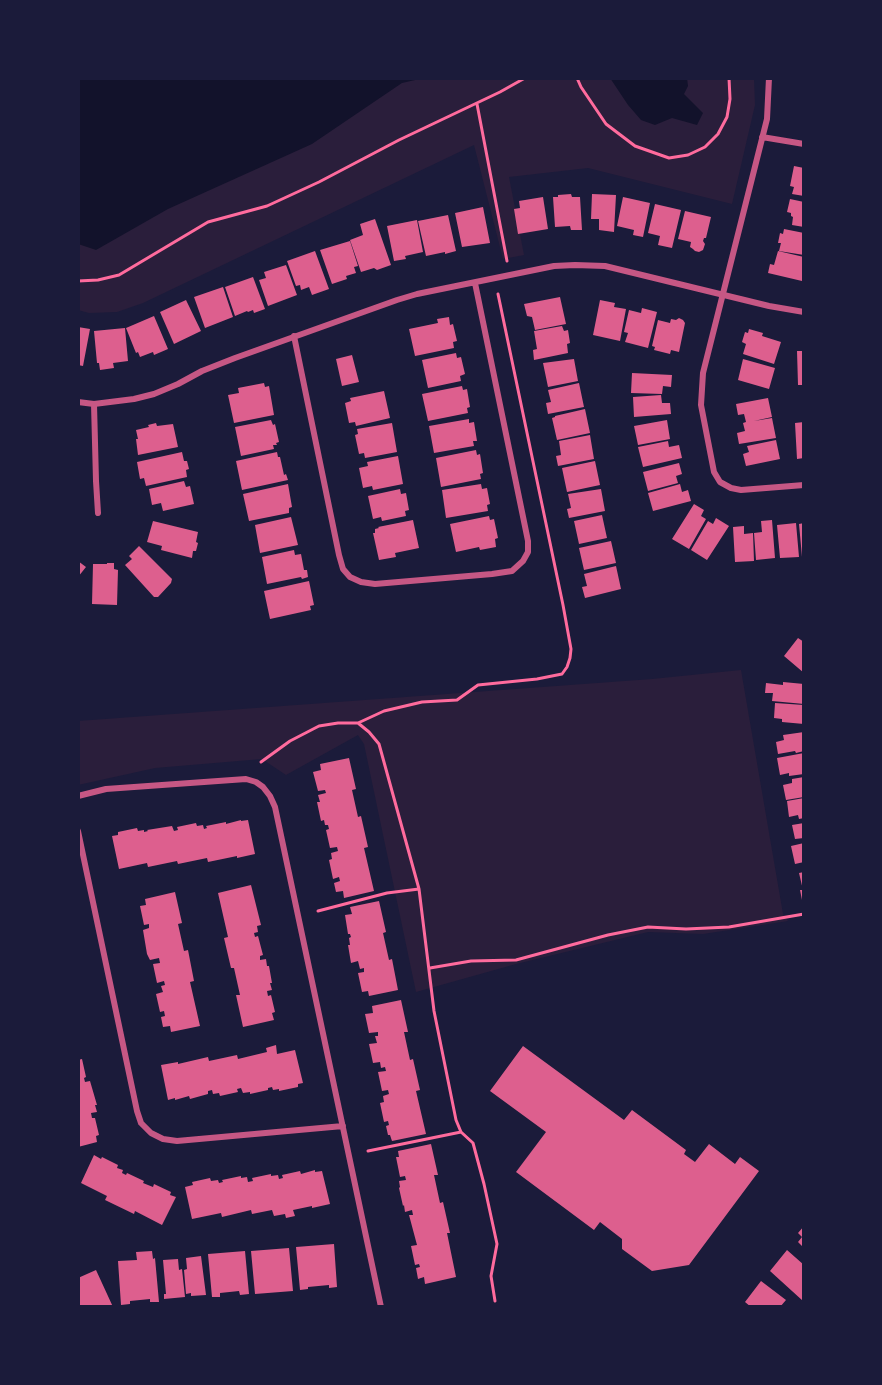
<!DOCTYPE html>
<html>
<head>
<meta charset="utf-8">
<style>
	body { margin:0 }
	#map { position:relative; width:882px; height:1385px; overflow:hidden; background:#1b1b3a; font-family:"Golos Text",sans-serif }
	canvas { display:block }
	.frame { position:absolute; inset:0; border:80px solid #1b1b3a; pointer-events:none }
</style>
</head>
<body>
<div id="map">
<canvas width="882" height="1385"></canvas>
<div class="frame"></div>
</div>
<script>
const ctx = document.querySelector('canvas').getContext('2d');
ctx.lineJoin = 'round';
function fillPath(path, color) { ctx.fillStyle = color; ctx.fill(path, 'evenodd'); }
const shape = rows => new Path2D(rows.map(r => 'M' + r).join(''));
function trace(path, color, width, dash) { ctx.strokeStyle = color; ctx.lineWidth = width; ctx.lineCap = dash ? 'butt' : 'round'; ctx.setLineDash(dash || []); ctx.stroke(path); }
const green = shape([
	[78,78,754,78,755,105,732,204,588,168,509,177,524,255,503,259,474,145,143,303,117,312,89,313,78,310],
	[741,670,783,914,788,921,703,934,648,932,516,964,416,992,364,744,358,735,286,775,262,759,155,768,78,785,78,721,652,679]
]);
const water = shape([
	[78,78,424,78,402,83,312,144,168,209,96,250,78,244],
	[610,78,687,78,688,86,684,94,703,113,697,125,672,118,655,125,641,120,628,105]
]);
const building = shape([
	[794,166,804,168,804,196,792,194,794,187,790,186],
	[571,194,572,197,580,197,582,230,571,230,570,226,555,227,553,197,558,197,558,195],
	[592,194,616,195,614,232,599,230,599,219,591,219],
	[543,197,548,229,518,234,514,209,520,208,519,201],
	[623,197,650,203,643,237,633,235,634,230,617,226],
	[790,199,804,202,804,227,792,225,793,217,791,216,791,213,787,212],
	[655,204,681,210,672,248,658,245,660,236,648,233],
	[483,207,490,243,462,247,455,213],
	[685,211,711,217,706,238,704,238,703,241,705,244,703,250,699,252,695,251,693,249,690,247,691,242,678,239],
	[448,215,456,251,445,254,445,252,426,256,418,221],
	[375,219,391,265,377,270,374,268,361,272,350,240,363,235,360,224],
	[417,220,423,252,405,256,406,259,394,261,387,226],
	[784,229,804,233,804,255,779,251,781,243,778,243,780,233,783,234],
	[350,241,358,266,354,267,356,273,346,276,347,279,332,284,320,250],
	[315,251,329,289,312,295,309,287,301,290,300,285,296,286,287,261],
	[778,251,804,257,804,275,802,281,768,273,770,264,774,265],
	[286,265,297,295,268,306,259,280,266,278,264,272],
	[253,277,265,309,254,313,253,310,248,312,247,311,235,316,225,287],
	[223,287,233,317,205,328,194,297],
	[560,297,566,324,535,330,532,317,527,316,524,304],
	[186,300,201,331,174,344,160,312],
	[600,300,615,303,614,307,626,309,620,341,593,335],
	[642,308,657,312,648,348,625,342,628,333,624,332,629,310,641,313],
	[154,316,168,349,154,355,153,352,140,357,138,352,136,353,126,328],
	[449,317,450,325,453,324,457,341,453,342,454,348,415,356,409,329,438,323,437,319],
	[679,318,683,320,685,323,679,352,671,350,670,354,654,350,655,347,652,346,658,320,670,323,671,319,676,320],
	[562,326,564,331,568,330,570,343,567,344,568,353,534,360,533,350,537,349,534,331],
	[78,327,90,329,83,366,78,365],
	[125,328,128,361,113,363,114,368,100,370,99,363,97,363,94,331],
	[749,329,763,333,762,336,781,342,774,364,743,354,746,344,742,342,745,332,748,333],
	[797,351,804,351,804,385,798,385],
	[456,353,457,358,461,357,465,374,460,376,461,381,428,388,422,360],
	[352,355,359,382,342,386,336,359],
	[574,359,578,381,548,387,543,363],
	[743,359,775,368,769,389,738,380],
	[632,373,672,375,671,387,663,386,662,394,631,393],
	[264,383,265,387,269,386,274,415,234,423,228,395,239,393,238,388],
	[579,383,584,407,548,414,546,403,551,402,548,390],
	[462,386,463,390,467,389,470,407,467,408,468,413,428,421,422,394],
	[384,391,390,418,356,426,355,422,349,423,345,403,351,401,350,398],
	[661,395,662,403,670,403,671,414,634,417,633,397],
	[768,398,772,417,754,421,772,418,776,438,739,444,737,433,745,431,743,423,746,422,744,414,738,415,736,404],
	[585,409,590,433,557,440,552,418,555,417,555,416],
	[469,419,469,423,474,422,477,441,473,441,474,446,434,453,429,426],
	[271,420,273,425,275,424,279,442,276,443,277,445,273,445,274,449,241,456,235,427],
	[667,420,670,439,638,445,634,426],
	[804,422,804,458,797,459,795,423],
	[156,423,157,426,173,424,178,447,138,455,136,439,138,439,136,430,149,427,148,425],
	[392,423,397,452,365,458,364,453,359,454,355,435,358,434,357,429],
	[590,435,594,459,558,466,556,456,561,455,559,441],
	[776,440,780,459,746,466,743,454,749,452,747,446],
	[668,441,669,447,679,445,682,458,643,467,638,447],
	[476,450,477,455,480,454,483,473,480,474,481,479,441,487,436,458],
	[182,452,184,461,187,461,189,469,186,470,187,477,146,486,144,478,140,479,137,462],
	[277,452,278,457,280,457,284,475,286,474,288,480,242,490,236,461],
	[398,456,403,484,373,490,372,486,363,488,359,468,368,466,367,462],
	[595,461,600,485,567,492,562,468],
	[679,463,682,474,676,476,678,483,648,491,643,472],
	[184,481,186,487,190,486,194,504,163,511,161,503,152,505,149,489],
	[288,484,292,507,289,508,289,513,249,521,243,494],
	[481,484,482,489,487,488,490,504,487,505,488,511,446,518,442,490],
	[680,484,682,492,688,490,691,501,653,511,648,493],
	[400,489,401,494,406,493,409,510,405,511,406,516,382,521,381,517,373,519,368,496],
	[601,489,605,511,569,518,567,509,571,508,568,494],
	[694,504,704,510,701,516,706,519,689,549,672,539],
	[602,515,607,538,579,544,574,521],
	[489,516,490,520,494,519,498,538,495,539,496,547,480,550,479,547,456,552,450,524],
	[291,517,298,545,260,553,255,525],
	[716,518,729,526,707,560,691,550,708,521,713,524],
	[413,520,419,548,395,553,396,557,379,560,373,533,375,533,375,529,379,528,378,527],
	[772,520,775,558,756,560,754,533,762,532,761,521],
	[153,521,198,532,196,542,198,543,196,551,193,551,192,558,161,550,162,546,147,542],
	[796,523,799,557,780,558,777,525],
	[804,523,804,556,802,557,799,524],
	[744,526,744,534,753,533,754,561,735,562,733,527],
	[611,541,616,563,584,570,579,548],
	[139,546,172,579,171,583,158,597,154,597,125,565,132,559,129,556],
	[294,550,295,555,301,554,304,570,307,570,308,577,302,579,301,577,267,584,262,557],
	[78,561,86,567,78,577],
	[107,563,114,563,114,569,118,570,117,605,92,604,93,564,107,564],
	[616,566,621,589,585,598,582,587,587,586,584,574],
	[309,581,314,605,310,606,311,610,270,619,264,591],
	[798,638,804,642,804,673,784,656],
	[783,682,804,684,804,704,772,701,773,693,765,693,766,683,783,685],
	[775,703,804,705,804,724,782,722,782,719,774,718],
	[804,732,804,751,796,753,795,751,778,754,776,742,784,740,783,735],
	[804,753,804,774,789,776,789,773,780,775,777,758],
	[349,758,356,789,352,790,358,817,361,816,368,847,364,848,374,891,344,898,343,891,336,892,334,883,340,881,339,877,333,879,329,860,332,859,331,853,338,851,337,847,330,848,326,830,329,829,328,825,325,825,324,820,321,821,317,802,320,802,318,795,326,793,325,790,318,791,313,772,321,770,320,764],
	[804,777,804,797,786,800,783,785,792,783,792,779],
	[804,798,804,818,799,819,798,815,789,817,787,801],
	[241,820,241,821,248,820,255,854,237,858,237,856,208,862,207,858,178,864,177,861,148,867,147,863,119,869,112,836,118,835,118,832,137,828,138,831,144,830,144,832,148,831,147,830,172,826,174,831,178,830,177,827,196,823,197,826,203,825,204,829,207,828,206,826,226,822,226,824],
	[804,823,804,838,795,839,792,825],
	[804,843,804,862,795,864,791,846],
	[804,872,804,905,803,905,800,890,803,890,799,873],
	[251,885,261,925,257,926,258,932,254,933,255,937,258,936,263,955,260,956,260,960,266,959,267,966,269,966,272,983,270,983,272,990,267,991,268,996,271,995,275,1012,272,1013,274,1020,243,1027,236,995,240,995,234,968,231,968,224,938,228,937,218,893],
	[175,892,182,923,178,924,184,951,188,950,194,981,190,982,200,1026,171,1032,170,1026,163,1027,161,1017,165,1016,164,1011,160,1012,156,994,163,992,161,986,165,985,164,981,157,983,153,964,160,963,159,958,150,960,147,954,143,930,149,928,149,924,144,925,140,906,146,905,145,899],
	[379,901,386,932,383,933,389,960,392,959,398,990,369,996,368,991,362,992,358,973,364,972,364,968,360,969,358,961,351,963,348,945,350,945,349,938,351,937,350,934,348,934,345,915,352,914,350,907],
	[401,1000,408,1032,404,1032,410,1060,413,1059,420,1090,416,1091,426,1134,392,1141,390,1135,388,1135,386,1126,389,1125,388,1121,384,1122,380,1103,384,1102,383,1096,389,1094,388,1090,382,1091,378,1072,386,1071,385,1067,381,1068,380,1062,373,1063,369,1044,377,1043,375,1036,378,1036,378,1032,369,1033,365,1014,373,1013,372,1006],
	[276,1045,277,1054,295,1050,303,1083,298,1084,298,1087,279,1091,279,1089,273,1090,272,1087,268,1088,268,1090,250,1094,250,1092,243,1093,241,1088,237,1089,238,1092,220,1096,219,1093,213,1094,212,1090,208,1091,208,1094,190,1099,189,1096,175,1100,175,1098,168,1100,161,1065,178,1062,178,1064,208,1057,209,1061,237,1055,238,1059,267,1052,266,1048],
	[523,1046,624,1120,632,1110,686,1150,684,1154,695,1162,709,1144,735,1164,740,1157,759,1171,689,1265,652,1271,622,1249,622,1239,600,1222,594,1230,516,1172,546,1132,490,1091],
	[82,1059,86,1077,84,1078,85,1082,90,1081,97,1105,95,1105,97,1112,91,1113,92,1118,95,1118,99,1135,96,1136,97,1142,78,1147,78,1060],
	[431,1144,438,1175,434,1175,440,1203,443,1202,450,1233,447,1233,456,1277,425,1284,424,1277,418,1279,416,1268,420,1267,419,1264,415,1265,411,1246,417,1245,409,1215,413,1215,412,1210,405,1212,404,1205,403,1206,399,1188,400,1187,399,1181,406,1180,405,1176,400,1177,396,1157,399,1157,398,1151],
	[94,1155,101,1159,102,1157,118,1165,117,1168,123,1170,122,1173,126,1175,127,1173,144,1181,143,1183,153,1187,154,1184,171,1192,170,1195,176,1197,162,1225,135,1211,134,1214,105,1200,107,1196,81,1183],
	[315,1170,315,1172,322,1171,330,1204,312,1208,312,1206,293,1210,295,1216,286,1218,285,1214,274,1216,272,1210,252,1214,251,1210,222,1217,221,1213,192,1219,185,1187,193,1185,192,1182,210,1178,211,1181,218,1180,219,1183,223,1182,222,1180,241,1176,241,1178,247,1177,248,1182,253,1181,252,1178,271,1174,271,1176,278,1175,279,1179,283,1178,282,1175,300,1171,301,1174],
	[804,1226,804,1248,798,1242,802,1237,798,1233],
	[334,1244,337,1287,329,1288,329,1285,308,1287,308,1289,300,1290,296,1247],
	[289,1248,293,1291,255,1294,251,1251],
	[787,1250,804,1265,804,1299,803,1301,770,1271],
	[152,1251,153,1259,155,1258,159,1302,150,1302,150,1299,130,1301,130,1304,121,1305,118,1261,137,1260,136,1252],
	[245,1251,249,1294,240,1295,239,1291,220,1293,220,1297,212,1297,208,1254],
	[201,1256,206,1295,191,1296,191,1293,186,1294,184,1270,187,1269,186,1258],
	[178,1259,179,1270,182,1269,185,1297,164,1299,164,1294,166,1294,163,1260],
	[96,1270,113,1307,78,1307,78,1278],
	[761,1281,786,1300,780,1307,751,1307,745,1302]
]);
const path = shape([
	[577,78,581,87,606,124,635,146,669,158,688,155,705,147,718,134,727,117,730,99,729,78],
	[477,104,507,261],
	[78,281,98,280,119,275,208,222,267,206,319,182,399,140,500,92,525,78],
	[358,723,384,711,422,702,457,700,478,685,537,679,562,674,567,667,570,658,571,649,563,605,498,294],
	[261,762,290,741,319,726,338,723,358,723,369,732,379,744,419,889,434,1011,456,1120,461,1132,473,1143,484,1184,497,1244,491,1276,495,1301],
	[318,911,387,893,419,889],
	[430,968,471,961,516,960,608,935,648,927,686,929,729,927,804,914],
	[368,1151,461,1132]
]);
const minor = shape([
	[769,78,767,119,703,373,701,405,714,472,720,482,731,488,741,490,804,485],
	[762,137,804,144],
	[294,336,339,555,343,569,350,577,361,582,375,584,492,574,512,571,523,561,528,552,528,541,475,283],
	[78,402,94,404,134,399,154,394,178,384,202,371,235,358,397,300,417,294,554,266,575,265,605,266,769,306,804,312],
	[94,404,96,481,98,513],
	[78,796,106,789,246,779,256,782,263,787,270,796,275,807,381,1307],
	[78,831,137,1111,141,1123,151,1133,163,1139,177,1141,343,1126]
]);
fillPath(green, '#2a1e3b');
fillPath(water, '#12122b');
fillPath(building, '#dd5f8e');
trace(path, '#ff6b9d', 3);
trace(minor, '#c65784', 6);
</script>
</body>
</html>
